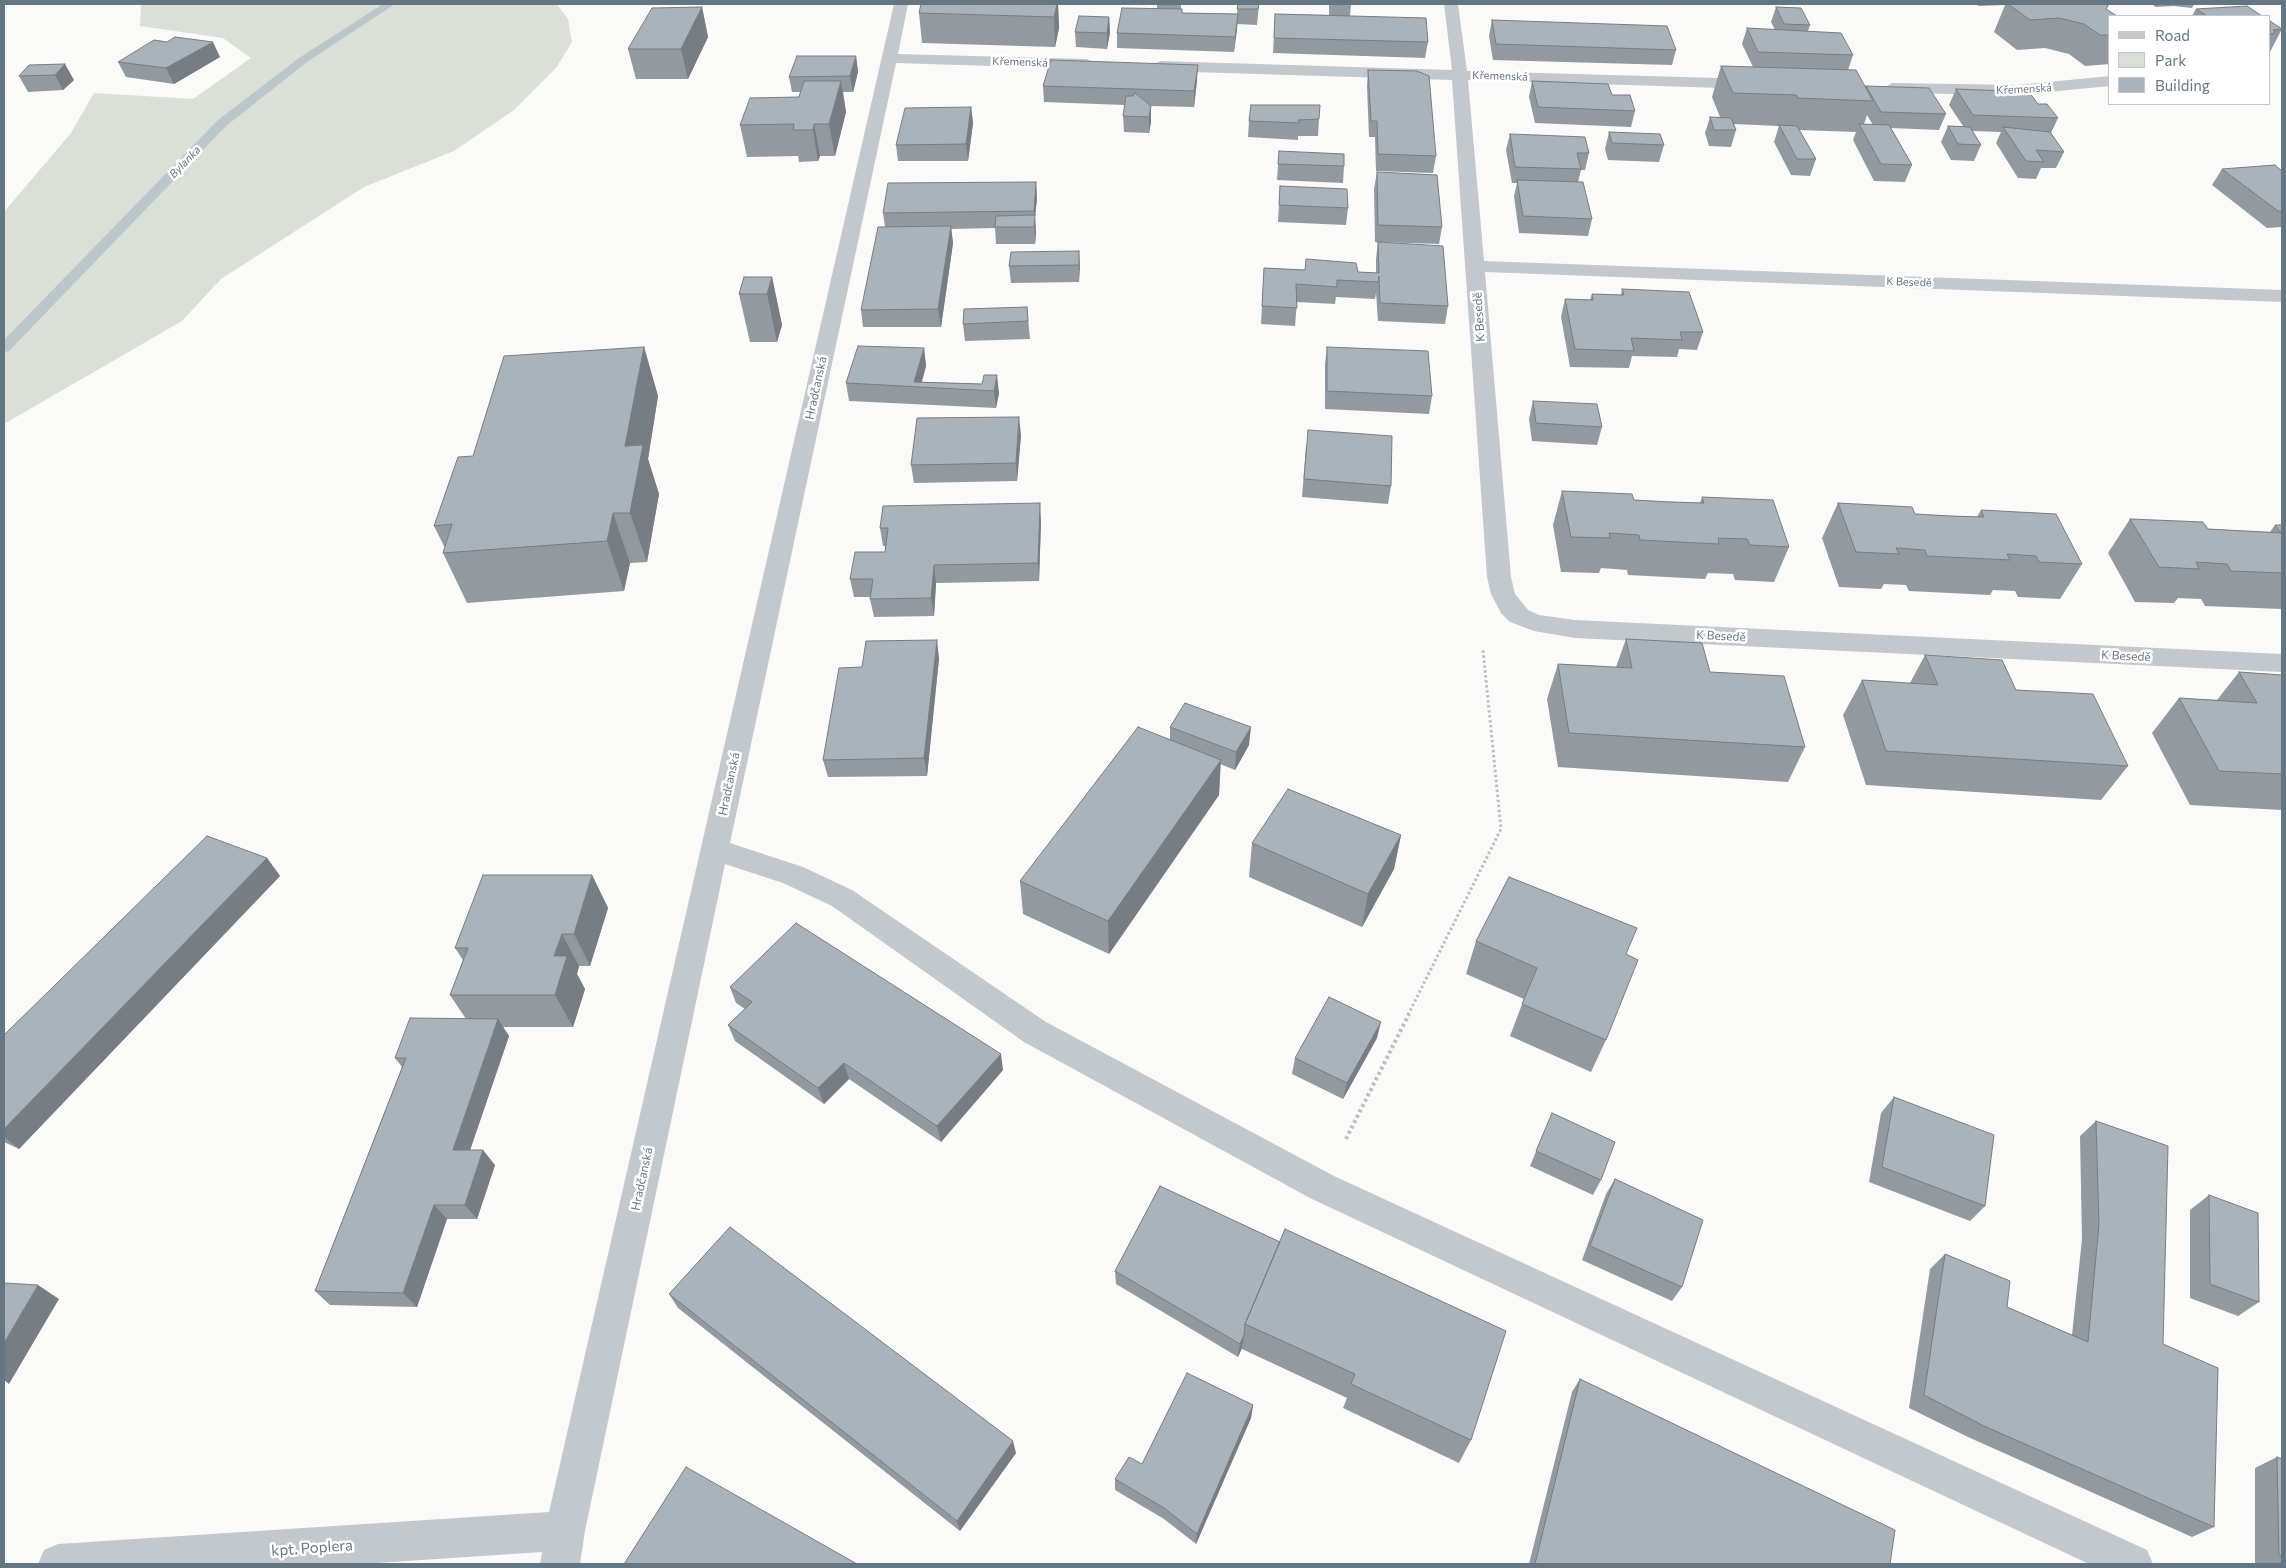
<!DOCTYPE html>
<html>
<head>
<meta charset="utf-8">
<style>
	body { margin:0 }
	#map { position:relative; width:2286px; height:1568px; overflow:hidden; background:#fafaf8; font-family:Commissioner,sans-serif }
	canvas { display:block }
	.frame { position:absolute; inset:0; border:5px solid #657683; pointer-events:none }
	.legend { position:absolute; left:2108px; top:15px; width:162px; height:90px; box-sizing:border-box; background:#fff; border:1px solid #c1c8cd; margin:0; padding:6px 9px; list-style:none; font-size:15px; color:#657683 }
	.legend li { display:flex; align-items:center; gap:10px; height:25px }
	.legend b { width:25px; border:1px solid #c1c8cd }
</style>
</head>
<body>
<div id="map">
<canvas width="2286" height="1568"></canvas>
<div class="frame"></div>
<ul class="legend">
<li><b style="height:6px;background:#c3c8cc"></b>Road</li>
<li><b style="height:14px;background:#dadfd7"></b>Park</li>
<li><b style="height:14px;background:#aab3b9"></b>Building</li>
</ul>
</div>
<script>
const ctx = document.querySelector('canvas').getContext('2d');
ctx.lineJoin = 'round';
function fillPath(path, color) { ctx.fillStyle = color; ctx.fill(path, 'evenodd'); }
const shape = rows => new Path2D(rows.map(r => 'M' + r).join(''));
function trace(path, color, width, dash) { ctx.strokeStyle = color; ctx.lineWidth = width; ctx.lineCap = dash ? 'butt' : 'round'; ctx.setLineDash(dash || []); ctx.stroke(path); }
function write(font, color, halo, rows, align = 'center') {
  ctx.font = font + ' Commissioner,sans-serif'; ctx.lineWidth = 5; ctx.setLineDash([]); ctx.textBaseline = 'middle'; ctx.strokeStyle = halo; ctx.fillStyle = color; for (const [text, x, y, turn = 0] of rows) {
    ctx.save(); ctx.translate(x, y); ctx.rotate((+turn || 0) * Math.PI / 180); ctx.textAlign = isNaN(turn) ? turn : align; if (halo) ctx.strokeText(text, 0, 0); ctx.fillText(text, 0, 0); ctx.restore();
  }
}
const green = shape([
	[141,4,557,4,568,19,572,42,556,68,514,110,454,151,364,187,221,279,182,321,4,424,4,212,71,133,94,93,193,99,251,58,223,38,140,26]
]);
const stream = shape([
	[383,4,395,4,307,62,226,126,9,351,4,352,4,340,218,120,299,58,383,4]
]);
const pathFar1 = shape([
	[1408,1015,1501,829,1483,650]
]);
const path = shape([
	[1346,1139,1409,1014]
]);
const minor = shape([
	[894,4,908,4,898,54,1087,59,1095,64,1087,69,896,63,730,843,803,867,852,890,1046,1022,1334,1176,2147,1550,2153,1564,2089,1564,1310,1198,1024,1042,832,906,783,883,725,864,585,1531,580,1564,540,1564,542,1552,362,1564,38,1564,44,1550,58,1544,549,1512,894,4],
	[1444,4,1458,4,1467,71,1754,79,1762,84,1754,89,1468,80,1484,261,2282,290,2282,302,1485,272,1511,577,1515,594,1528,610,1539,615,1575,620,2282,654,2282,672,1575,638,1534,631,1510,622,1501,613,1491,594,1487,577,1452,80,1160,71,1152,66,1160,61,1452,70,1444,4],
	[2110,76,2110,86,2017,95,1892,93,1884,88,1892,83,2017,85,2110,76]
]);
const wall = shape([
	[1058,4,1059,28,1055,47,922,43,919,13],
	[1157,4,1181,4,1181,9,1182,13,1237,14,1238,4,1259,4,1257,25,1237,24,1234,52,1117,48,1117,33,1157,8],
	[1329,4,1351,4,1350,16,1428,42,1425,58,1273,53,1275,14,1329,15],
	[1975,4,2109,4,2106,9,2110,16,2110,64,2085,66,2069,54,2045,48,2017,50,1994,32,2005,5,1979,6],
	[2151,4,2201,4,2194,4,2192,8,2174,6,2156,7],
	[702,7,708,37,688,79,636,79,628,49],
	[1776,7,1810,25,1808,31,1853,55,1848,70,1865,87,1866,86,1946,114,1939,130,1891,128,1912,165,1905,182,1874,181,1853,140,1856,132,1799,130,1816,159,1810,176,1791,175,1774,142,1779,126,1734,124,1736,130,1731,147,1709,146,1705,133,1710,117,1720,117,1712,97,1721,66,1753,67,1742,44,1747,28,1775,30,1771,22],
	[1867,115,1873,125,1864,124],
	[2196,9,2262,16,2192,16],
	[1109,17,1110,32,1107,49,1076,47,1075,32],
	[1492,20,1676,50,1672,65,1493,60,1489,36],
	[2270,21,2282,29,2270,52],
	[856,56,858,72,853,92,843,92,846,112,835,156,820,156,818,161,799,162,798,156,747,157,740,125,799,97,800,92,792,92,789,77],
	[220,57,174,84,126,77,118,62],
	[29,65,74,80,63,90,28,92,19,76],
	[1368,70,1436,156,1433,173,1376,171,1375,137,1369,137,1367,86],
	[1197,80,1194,107,1151,106,1151,122,1149,133,1124,132,1123,116,1125,105,1044,102,1043,86],
	[1532,81,1612,95,1635,111,1631,127,1535,123,1529,97],
	[1956,89,2038,104,2058,118,2051,133,2064,152,2056,168,2041,168,2036,179,2018,178,1996,143,2001,132,1972,131,1981,145,1974,161,1951,160,1941,142,1948,126,1963,126,1949,105],
	[971,107,973,123,968,161,898,161,896,145],
	[1319,119,1318,136,1298,136,1298,140,1248,137,1249,121],
	[1609,132,1664,145,1659,162,1608,160,1605,149],
	[1510,134,1589,153,1585,170,1581,170,1578,182,1592,219,1588,236,1519,233,1514,196,1517,183,1512,183,1506,150],
	[1279,151,1344,166,1343,183,1277,180],
	[2222,169,2282,171,2282,227,2267,228,2212,185],
	[1377,172,1442,227,1439,244,1375,242,1374,189],
	[1036,182,1037,198,1035,217,1036,232,1035,244,996,244,995,228,951,229,953,243,941,327,863,327,861,310,885,227,883,213],
	[1280,186,1348,208,1346,225,1278,222],
	[1378,242,1448,306,1445,324,1378,321,1376,293,1375,299,1336,297,1335,304,1297,302,1295,326,1261,324,1264,268,1376,273,1376,259],
	[1079,251,1079,282,1011,283,1009,266],
	[772,277,782,325,777,342,750,342,739,294],
	[1622,289,1703,332,1697,350,1679,349,1677,357,1632,356,1629,368,1570,367,1561,317,1565,299,1590,300,1592,294,1621,295],
	[1027,307,1030,339,965,341,963,324],
	[644,347,658,396,648,459,659,494,647,562,630,563,624,591,467,603,443,553,445,548,434,526,473,456],
	[1327,347,1432,396,1429,414,1325,409,1325,364],
	[924,348,926,366,922,382,982,384,999,393,996,408,849,401,846,383],
	[1533,401,1602,427,1597,445,1532,441,1529,419],
	[1021,435,1017,481,914,483,911,465],
	[1306,447,1391,486,1388,504,1302,497],
	[1562,491,1634,500,1700,503,1702,497,1789,547,1774,582,1735,580,1733,574,1708,573,1705,579,1628,575,1627,570,1601,568,1599,573,1561,572,1553,525],
	[1838,503,1915,514,1977,517,1981,510,2082,564,2060,599,2018,597,2015,591,1993,590,1990,595,1909,591,1906,585,1884,584,1881,589,1839,587,1822,538],
	[2130,519,2208,529,2270,532,2275,525,2282,525,2282,609,2205,606,2201,599,2178,598,2174,603,2135,602,2108,553],
	[1041,521,1039,581,936,583,934,616,874,617,870,599,870,597,854,597,850,579,885,552,886,546,883,546,880,528],
	[1626,639,1710,672,1805,747,1788,782,1558,767,1547,699,1558,664,1616,667],
	[1925,655,2016,690,2128,766,2101,800,1866,785,1843,715,1862,680,1910,683],
	[939,658,927,776,828,777,823,760,862,667],
	[2239,672,2282,675,2282,810,2190,805,2152,733,2179,698,2217,700],
	[1170,727,1249,745,1235,770,1220,764,1219,795,1109,954,1023,914,1020,881,1170,740],
	[1401,835,1394,869,1362,927,1249,877,1252,843],
	[267,858,280,876,19,1149,4,1142,4,1035],
	[592,875,608,908,590,966,579,966,577,974,585,989,573,1027,503,1027,509,1036,470,1150,495,1165,477,1219,447,1219,417,1307,330,1305,315,1291,402,1067,395,1058,466,1019,450,995,463,960,455,948],
	[1476,941,1626,954,1606,1040,1591,1072,1510,1036,1524,999,1466,974],
	[730,987,1003,1070,941,1142,849,1079,824,1104,735,1041,728,1025,745,1009,736,1003],
	[1377,1038,1343,1099,1292,1074,1295,1058],
	[1894,1097,1985,1206,1970,1221,1869,1182,1881,1113],
	[1552,1113,1601,1180,1593,1195,1530,1166],
	[2096,1121,2163,1344,2214,1527,2192,1537,1968,1437,1909,1408,1930,1269,1945,1254,2007,1307,2072,1335,2082,1239,2080,1136],
	[1615,1179,1682,1287,1672,1301,1582,1260,1606,1194],
	[1160,1186,1471,1440,1459,1463,1343,1408,1347,1398,1242,1349,1242,1348,1238,1357,1116,1284,1115,1271],
	[2209,1195,2259,1302,2238,1316,2190,1298,2190,1210],
	[669,1294,1016,1453,960,1531,678,1308],
	[1580,1379,1890,1564,1529,1564,1572,1392],
	[1253,1405,1251,1418,1196,1544,1164,1519,1115,1490,1115,1479,1142,1464],
	[2277,1457,2282,1459,2282,1564,2255,1564,2255,1468]
]);
const shadedWall = shape([
	[1057,4,1058,4,1059,28,1055,47,1054,17],
	[702,7,708,37,688,79,681,49],
	[1238,14,1237,30,1234,52,1235,37],
	[1109,17,1110,32,1107,49,1107,33],
	[213,42,220,57,174,84,166,68],
	[856,56,858,72,853,92,850,76],
	[65,64,74,80,63,90,55,75],
	[1198,65,1197,80,1194,107,1194,91],
	[841,81,846,112,835,156,829,124],
	[1151,106,1151,122,1149,133,1149,117],
	[971,107,973,123,968,161,966,144],
	[814,124,820,156,818,161,813,130],
	[1036,182,1037,198,1035,217,1036,232,1035,244,1034,211],
	[951,226,953,243,941,327,938,309],
	[1079,251,1080,268,1079,282],
	[772,277,782,325,777,342,767,294],
	[644,347,658,396,648,459,659,494,647,562,630,513,625,446],
	[924,348,926,366,920,387,914,382],
	[997,375,999,393,996,408,994,391],
	[1019,417,1021,435,1017,481,1016,463],
	[1040,503,1041,521,1039,581,1038,563],
	[613,513,630,563,624,591,607,541],
	[934,565,936,583,934,616,931,598],
	[937,640,939,658,927,776,924,758],
	[1251,727,1249,745,1235,770,1236,752],
	[1221,760,1219,795,1109,954,1108,921],
	[1401,835,1394,869,1362,927,1368,894],
	[267,858,280,876,19,1149,4,1137,4,1129],
	[592,875,608,908,590,966,574,934],
	[562,934,579,966,577,974,585,989,573,1027,555,995,554,956],
	[498,1019,509,1036,465,1165,453,1150],
	[1381,1022,1377,1038,1343,1099,1347,1083],
	[1001,1054,1003,1070,941,1142,937,1126],
	[844,1063,849,1079,824,1104,818,1088],
	[483,1150,495,1165,477,1219,465,1205],
	[434,1205,447,1219,417,1307,403,1293],
	[38,1285,59,1299,9,1384,4,1380,4,1343],
	[1244,1335,1242,1348,1238,1357,1240,1344],
	[1253,1405,1251,1418,1196,1544,1197,1534],
	[1013,1441,1016,1453,960,1531,957,1521]
]);
const building = shape([
	[921,4,1057,4,1054,17,919,13,921,4],
	[1238,4,1259,4,1258,9,1237,9,1238,4],
	[2008,4,2109,4,2106,9,2117,16,2110,16,2110,35,2100,35,2084,24,2059,18,2030,20,2008,4],
	[2247,6,2262,16,2207,16,2196,9,2247,6],
	[702,7,681,49,628,49,652,8,702,7],
	[1776,7,1801,8,1810,25,1784,24,1776,7],
	[1122,8,1182,9,1182,13,1238,14,1235,37,1117,33,1122,8],
	[1275,14,1426,18,1428,42,1274,38,1275,14],
	[1079,16,1109,17,1107,33,1075,32,1079,16],
	[1492,20,1667,26,1676,50,1496,44,1492,20],
	[2270,21,2282,29,2273,30,2275,31,2273,34,2270,34,2270,21],
	[1747,28,1841,33,1853,55,1758,52,1747,28],
	[175,37,213,42,166,68,118,62,154,40,167,42,175,37],
	[797,56,856,56,850,76,789,77,797,56],
	[1051,60,1198,65,1194,91,1043,86,1051,60],
	[65,64,55,75,19,76,29,65,65,64],
	[1721,66,1856,70,1873,101,1798,98,1796,95,1733,93,1721,66],
	[1368,70,1417,71,1429,76,1436,156,1378,154,1377,121,1371,121,1368,70],
	[804,81,841,81,829,124,814,124,813,130,793,130,794,124,740,125,750,98,799,97,804,81],
	[1532,81,1608,84,1612,95,1630,95,1635,111,1538,107,1532,81],
	[1866,86,1929,88,1946,114,1881,112,1866,86],
	[1956,89,2029,92,2038,104,2047,104,2058,118,1973,115,1956,89],
	[1135,93,1151,106,1149,117,1123,116,1126,96,1133,96,1135,93],
	[1251,105,1320,105,1319,119,1298,120,1299,123,1249,121,1251,105],
	[971,107,966,144,896,145,905,108,971,107],
	[1710,117,1731,118,1736,130,1714,130,1710,117],
	[1859,124,1889,125,1912,165,1881,164,1859,124],
	[1779,125,1797,126,1816,159,1797,159,1779,125],
	[1948,126,1970,127,1981,145,1958,144,1948,126],
	[2003,127,2050,132,2064,152,2036,150,2044,162,2026,161,2003,127],
	[1609,132,1660,134,1664,145,1612,143,1609,132],
	[1510,134,1585,137,1589,153,1577,153,1581,169,1515,167,1510,134],
	[1279,151,1344,154,1344,166,1278,164,1279,151],
	[2275,165,2282,171,2282,211,2278,211,2222,169,2275,165],
	[1377,172,1437,175,1442,227,1378,225,1377,172],
	[1517,180,1583,182,1592,219,1523,216,1517,180],
	[1036,182,1034,211,883,213,888,183,1036,182],
	[1280,186,1347,189,1348,208,1279,205,1280,186],
	[1035,215,1034,227,995,227,996,216,1035,215],
	[951,226,938,309,861,310,878,227,951,226],
	[1378,242,1443,246,1448,306,1380,303,1379,276,1378,282,1337,280,1337,287,1296,284,1297,308,1262,306,1264,268,1305,270,1306,259,1356,263,1358,272,1379,273,1378,242],
	[1079,251,1079,265,1009,266,1011,252,1079,251],
	[744,277,772,277,767,294,739,294,744,277],
	[1622,289,1689,292,1703,332,1680,332,1682,340,1631,338,1634,351,1575,349,1565,299,1593,300,1592,294,1624,295,1622,289],
	[1027,307,1028,321,963,324,964,309,1027,307],
	[858,346,924,348,914,382,982,384,984,375,997,375,994,391,846,383,858,346],
	[644,347,625,446,643,445,630,513,613,513,607,541,443,553,452,524,434,526,458,457,473,456,504,356,644,347],
	[1327,347,1428,351,1432,396,1327,391,1327,347],
	[1533,401,1597,404,1602,427,1536,423,1533,401],
	[1019,417,1016,463,911,465,917,418,1019,417],
	[1308,430,1392,436,1391,486,1304,479,1308,430],
	[1562,491,1632,494,1634,500,1669,502,1704,503,1702,497,1773,500,1789,547,1750,545,1747,539,1718,538,1719,544,1640,540,1639,535,1609,533,1610,538,1571,537,1562,491],
	[1040,503,1038,563,934,565,931,598,870,599,873,579,850,579,855,552,885,552,888,528,880,528,883,506,1040,503],
	[1838,503,1912,507,1915,514,1949,516,1984,517,1981,510,2056,514,2082,564,2039,562,2036,556,2007,554,2010,560,1927,556,1925,550,1896,548,1899,554,1856,552,1838,503],
	[2130,519,2203,522,2208,529,2281,533,2275,525,2282,525,2282,573,2231,571,2227,564,2196,562,2199,569,2159,567,2130,519],
	[1626,639,1702,643,1710,672,1784,676,1805,747,1569,733,1558,664,1632,668,1626,639],
	[937,640,924,758,823,760,839,668,862,667,866,641,937,640],
	[1925,655,2002,660,2016,690,2093,694,2128,766,1886,751,1862,680,1938,685,1925,655],
	[2239,672,2282,675,2282,774,2219,771,2179,698,2257,703,2239,672],
	[1185,703,1251,727,1236,752,1170,727,1185,703],
	[1138,727,1221,760,1108,921,1020,881,1138,727],
	[1288,789,1401,835,1368,894,1252,843,1288,789],
	[207,836,267,858,4,1129,4,1035,207,836],
	[483,875,592,875,574,934,562,934,554,956,567,956,555,995,450,995,468,948,455,948,483,875],
	[1509,877,1637,928,1626,954,1638,960,1606,1040,1522,1004,1537,968,1476,941,1509,877],
	[796,923,1001,1054,937,1126,844,1063,818,1088,728,1025,752,1002,730,987,796,923],
	[1329,997,1381,1022,1347,1083,1295,1058,1329,997],
	[410,1018,498,1019,453,1150,483,1150,465,1205,434,1205,403,1293,315,1291,406,1058,395,1058,410,1018],
	[1894,1097,1994,1135,1985,1206,1882,1167,1894,1097],
	[1552,1113,1615,1142,1601,1180,1536,1151,1552,1113],
	[2096,1121,2168,1146,2163,1344,2218,1368,2214,1527,1984,1426,1924,1395,1945,1254,2010,1281,2007,1307,2088,1342,2099,1224,2096,1121],
	[1615,1179,1703,1220,1682,1287,1590,1246,1615,1179],
	[1160,1186,1280,1242,1245,1324,1244,1335,1240,1344,1115,1271,1160,1186],
	[2209,1195,2258,1213,2259,1302,2210,1284,2209,1195],
	[730,1227,1013,1441,957,1521,669,1294,730,1227],
	[1285,1229,1506,1331,1471,1440,1351,1384,1355,1374,1245,1324,1285,1229],
	[4,1283,38,1285,4,1343,4,1283],
	[1187,1373,1253,1405,1197,1534,1164,1508,1115,1479,1129,1457,1142,1464,1187,1373],
	[1580,1379,1895,1530,1890,1564,1535,1564,1580,1379],
	[2277,1457,2282,1459,2282,1556,2279,1555,2277,1457],
	[686,1467,857,1564,624,1564,686,1467]
]);
const farStreetnames = [
	["Křemenská",1020,62,2],
	["Křemenská",1500,76,2],
	["Křemenská",2024,89,-3],
	["K Besedě",1909,282,2]
];
const farWaternames = [
	["Bylanka",185,162,-46]
];
const streetNames = [
	["K Besedě",1479,317,-94],
	["Hradčanská",816,388,-78],
	["K Besedě",1721,636,3],
	["K Besedě",2126,656,3],
	["Hradčanská",729,784,-78],
	["Hradčanská",642,1179,-78]
];
const nearStreetnames = [
	["kpt. Poplera",312,1548,-4]
];
fillPath(green, '#dadfd7');
fillPath(stream, '#bbc7cb');
trace(pathFar1, '#bbbfc2', 3, [2.5, 2.5]);
trace(path, '#bbbfc2', 4, [3, 3]);
fillPath(minor, '#c3c8cc');
fillPath(wall, '#929a9f');
fillPath(shadedWall, '#777d82');
fillPath(building, '#aab3b9');
trace(building, '#777d82', 1);
write('11px', '#657683', '#fff', farStreetnames);
write('italic 11px', '#60757c', '#fff', farWaternames);
write('12px', '#657683', '#fff', streetNames);
write('15px', '#657683', '#fff', nearStreetnames);
</script>
</body>
</html>
